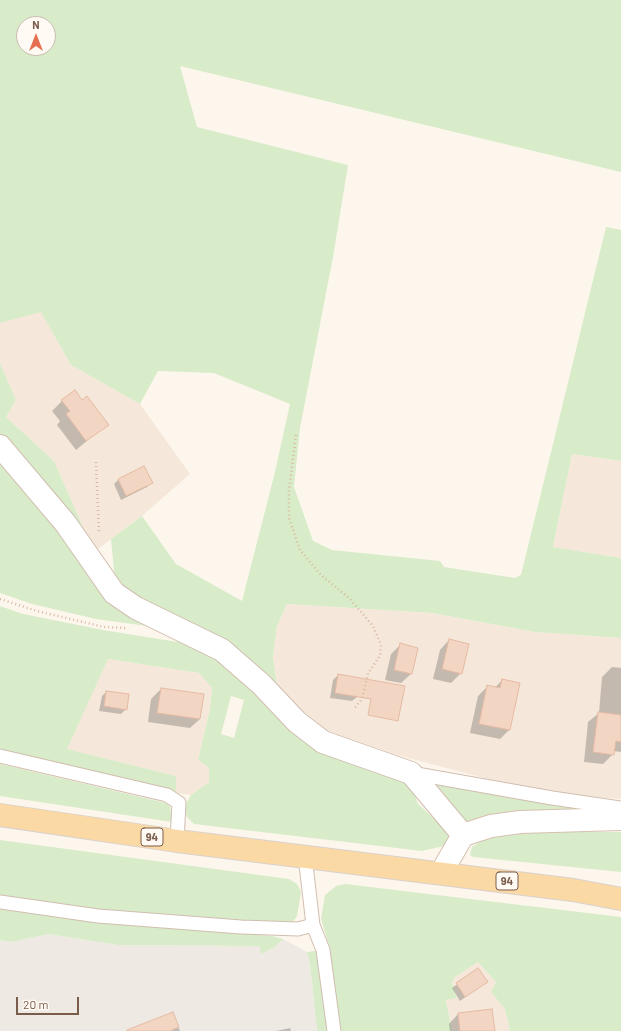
<!DOCTYPE html>
<html>
<head>
<meta charset="utf-8">
<style>
	body { margin:0 }
	#map { position:relative; width:621px; height:1031px; overflow:hidden; background:#fdf6ec; font-family:Barlow,sans-serif }
	canvas { display:block }
	.north { position:absolute; left:16px; top:16px; width:40px; height:40px; box-sizing:border-box; background:#fffaf3; border:1px solid #cabbb1; border-radius:50%; rotate:0deg; font-size:11px; font-weight:700; line-height:16px; text-align:center; color:#7a5c4d }
	.north::after { content:''; display:block; margin:auto; width:14px; height:18px; background:#e76f51; clip-path:polygon(50% 0,100% 100%,50% 72%,0 100%) }
	.scale { position:absolute; left:16px; top:997px; width:63px; height:18px; box-sizing:border-box; border:2px solid #7a5c4d; border-top:0; padding-left:5px; font-size:12px; line-height:14px; white-space:nowrap; color:#7a5c4d; -webkit-text-stroke:3px #fffaf3; paint-order:stroke }
</style>
</head>
<body>
<div id="map">
<canvas width="621" height="1031"></canvas>
<div class="north">N</div>
<div class="scale">20 m</div>
</div>
<script>
const ctx = document.querySelector('canvas').getContext('2d');
ctx.lineJoin = 'round';
function fillPath(path, color) { ctx.fillStyle = color; ctx.fill(path, 'evenodd'); }
const shape = rows => new Path2D(rows.map(r => 'M' + r).join(''));
function trace(path, color, width, dash) { ctx.strokeStyle = color; ctx.lineWidth = width; ctx.lineCap = dash ? 'butt' : 'round'; ctx.setLineDash(dash || []); ctx.stroke(path); }
function write(font, color, halo, rows, align = 'center') {
  ctx.font = font + ' Barlow,sans-serif'; ctx.lineWidth = 3; ctx.setLineDash([]); ctx.textBaseline = 'middle'; ctx.strokeStyle = halo; ctx.fillStyle = color; for (const [text, x, y, turn = 0] of rows) {
    ctx.save(); ctx.translate(x, y); ctx.rotate((+turn || 0) * Math.PI / 180); ctx.textAlign = isNaN(turn) ? turn : align; if (halo) ctx.strokeText(text, 0, 0); ctx.fillText(text, 0, 0); ctx.restore();
  }
}
const residential = shape([
	[41,311,71,365,140,404,190,474,142,516,94,552,54,461,6,417,16,400,0,363,0,323],
	[572,454,621,461,621,558,553,547],
	[287,604,432,613,535,632,621,638,621,799,576,796,488,779,397,755,328,731,278,691,273,657,277,626],
	[108,659,199,673,212,688,210,709,198,760,209,768,209,782,191,795,176,793,176,776,66,749],
	[478,962,496,982,491,992,505,1009,510,1031,452,1031,446,1000,457,998,452,983,455,977]
]);
const industrial = shape([
	[49,934,118,945,259,946,261,954,275,947,283,939,307,952,310,964,317,1031,0,1031,0,940,11,942]
]);
const green = shape([
	[0,0,621,0,621,172,180,66,197,127,348,165,333,257,300,428,294,487,313,541,332,550,440,561,444,567,515,578,521,575,606,227,621,230,621,461,572,454,553,547,621,558,621,638,535,632,432,613,287,604,277,626,273,657,278,691,131,596,115,581,111,539,142,516,176,564,242,601,274,476,290,404,214,373,158,371,140,404,71,365,41,312,0,323],
	[24,24,48,24,48,48,24,48],
	[0,363,16,400,6,417,54,461,94,552,52,494,0,435],
	[0,457,147,626,96,619,32,604,0,593],
	[0,606,23,614,103,630,190,644,211,654,269,703,399,776,411,786,418,804,444,828,448,836,447,841,444,846,422,851,194,824,187,817,185,812,187,802,191,795,209,782,209,768,198,760,210,709,212,688,199,673,108,659,67,749,176,776,176,793,0,752],
	[231,696,244,700,234,738,221,734],
	[0,764,166,803,170,807,172,822,0,796],
	[438,784,607,810,469,823,453,815,434,791],
	[530,832,621,832,621,872,473,857,470,855,472,847,489,836],
	[0,840,289,879,297,884,301,892,297,916,293,922,263,922,68,907,0,898],
	[345,884,621,917,621,1031,510,1031,505,1009,491,992,496,982,478,962,455,977,452,983,457,998,446,1000,452,1031,317,1031,310,964,307,952,330,949,321,919,325,895,336,886],
	[0,908,186,929,272,936,283,939,275,947,261,954,259,946,118,945,49,934,11,942,0,940]
]);
const shadow = shape([
	[62,401,82,401,107,424,76,450,57,425,60,421,52,411],
	[144,467,151,483,147,487,121,500,114,484,118,480],
	[449,640,461,673,451,683,433,679,440,650],
	[400,645,411,674,401,683,385,680,391,654],
	[612,667,621,668,621,752,613,751,613,754,603,764,584,762,588,722,599,713,602,677],
	[338,675,357,697,352,701,330,698,333,680],
	[502,680,509,730,500,739,470,733,478,696,488,686,495,688],
	[161,689,200,719,190,728,148,722,151,699],
	[106,692,126,709,121,714,99,711,102,696],
	[478,969,486,982,460,1001,452,988],
	[172,1013,180,1031,144,1031],
	[458,1014,494,1031,450,1031,449,1024],
	[290,1028,291,1031,276,1031]
]);
const building = shape([
	[75,390,82,400,87,396,109,425,86,441,66,414,70,411,61,400,75,390],
	[144,466,153,483,126,496,118,479,144,466],
	[449,639,469,644,462,674,442,669,449,639],
	[400,643,418,648,412,674,394,670,400,643],
	[338,674,405,686,398,721,368,715,371,699,335,693,338,674],
	[502,679,520,683,510,730,479,724,487,685,500,688,502,679],
	[161,688,204,694,200,719,157,713,161,688],
	[106,691,129,694,127,710,104,706,106,691],
	[598,712,621,715,621,742,616,741,614,755,593,752,598,712],
	[478,968,488,982,465,997,456,983,478,968],
	[492,1009,495,1031,460,1031,458,1013,492,1009],
	[173,1012,179,1027,170,1031,127,1031,127,1030,173,1012]
]);
const path = shape([
	[296,435,289,490,289,518,300,550,321,575,349,598,373,626,381,645,380,656,368,673,362,699,354,709],
	[96,462,99,533],
	[0,599,37,611,104,627,126,628]
]);
const lane = shape([
	[0,756,167,795,179,803,177,841],
	[411,773,552,798,621,808],
	[305,856,313,925,323,950,334,1031],
	[0,902,98,916,241,927,298,929,313,925]
]);
const street = shape([
	[0,446,66,524,114,593,136,608,222,650,261,684,297,722,323,742,411,773,463,835]
]);
const secondary = shape([
	[441,873,463,835,491,826,520,822,621,819]
]);
const primary = shape([
	[0,815,177,841,573,890,621,899]
]);
const shields = [
	[152,837,22],
	[507,881,22]
];
const shieldNames = [
	["94",152,837],
	["94",507,881]
];
fillPath(residential, '#f5e8da');
fillPath(industrial, '#efe9e4');
fillPath(green, '#d8ecc9');
fillPath(shadow, '#0003');
fillPath(building, '#f3d5c3');
trace(building, '#e6bba3', 1);
trace(lane, '#d1beb0', 15);
trace(street, '#d1beb0', 24);
trace(secondary, '#d6c0b0', 24);
trace(primary, '#dad1cd', 24);
trace(path, '#d9b8a5', 2.5, [1, 3]);
trace(lane, '#fff', 13);
trace(street, '#fff', 22);
trace(secondary, '#fff', 22);
trace(primary, '#fbd9a5', 22);
for (const [x, y, w] of shields) { const box = new Path2D(); box.roundRect(x - w / 2, y - 9, w, 18, 3); ctx.fillStyle = '#fffaf3'; ctx.fill(box); trace(box, '#7a5c4d', 1); }
write('bold 11px', '#7a5c4d', null, shieldNames);
</script>
</body>
</html>
